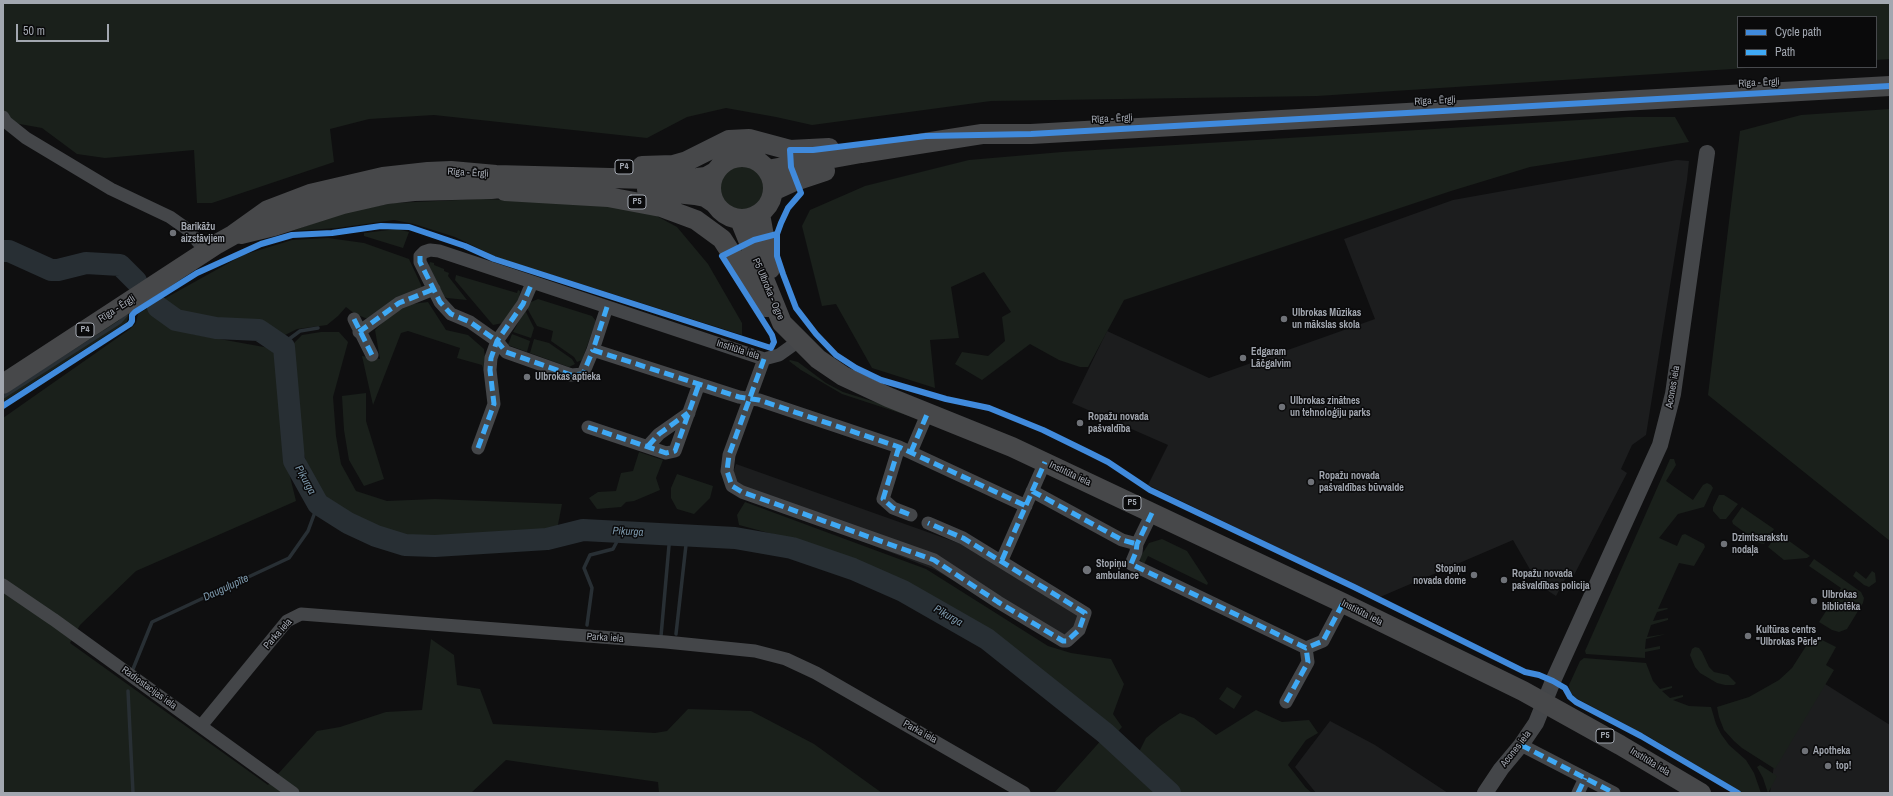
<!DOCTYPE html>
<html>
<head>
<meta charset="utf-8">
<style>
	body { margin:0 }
	#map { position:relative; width:1893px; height:796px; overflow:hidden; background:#0f0f10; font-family:"Archivo Narrow",sans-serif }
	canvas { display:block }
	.frame { position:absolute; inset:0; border:4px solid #a2a7b0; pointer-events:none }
	.legend { position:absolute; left:1737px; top:16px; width:140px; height:52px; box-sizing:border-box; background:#0a0a0b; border:1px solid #47494d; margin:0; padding:5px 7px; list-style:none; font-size:12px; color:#a2a7b0 }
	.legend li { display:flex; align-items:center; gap:8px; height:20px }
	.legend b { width:20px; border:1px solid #47494d }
	.scale { position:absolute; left:16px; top:24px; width:93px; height:18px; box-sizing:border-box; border:2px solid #a2a7b0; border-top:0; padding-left:5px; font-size:12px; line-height:14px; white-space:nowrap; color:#a2a7b0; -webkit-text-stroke:3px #0a0a0b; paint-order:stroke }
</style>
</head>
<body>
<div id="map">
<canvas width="1893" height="796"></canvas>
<div class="frame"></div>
<ul class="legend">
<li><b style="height:5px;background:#408adc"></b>Cycle path</li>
<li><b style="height:5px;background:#3fa9f5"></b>Path</li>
</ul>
<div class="scale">50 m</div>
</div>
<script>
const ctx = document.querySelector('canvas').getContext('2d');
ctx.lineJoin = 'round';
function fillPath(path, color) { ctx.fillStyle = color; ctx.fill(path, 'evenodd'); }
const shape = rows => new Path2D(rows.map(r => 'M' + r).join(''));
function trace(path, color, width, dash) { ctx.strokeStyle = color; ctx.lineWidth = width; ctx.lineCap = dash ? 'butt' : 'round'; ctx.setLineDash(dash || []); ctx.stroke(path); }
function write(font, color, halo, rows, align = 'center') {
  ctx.font = font + ' "Archivo Narrow",sans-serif'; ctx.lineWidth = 3; ctx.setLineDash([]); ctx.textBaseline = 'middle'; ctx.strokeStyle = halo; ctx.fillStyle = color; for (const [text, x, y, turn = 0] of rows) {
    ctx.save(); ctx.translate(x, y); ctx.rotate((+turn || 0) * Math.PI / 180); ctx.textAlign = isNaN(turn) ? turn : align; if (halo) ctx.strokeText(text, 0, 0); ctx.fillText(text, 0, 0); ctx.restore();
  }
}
const built = shape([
	[1677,160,1689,161,1687,180,1646,435,1632,445,1621,469,1627,473,1573,577,1565,579,1556,596,1539,585,1513,540,1380,597,1148,485,1168,445,1072,403,1107,331,1209,378,1375,319,1344,239,1453,200],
	[736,464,978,550,1089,617,1070,646,935,570,728,488],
	[1822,682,1890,725,1890,793,1770,793,1775,758],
	[1330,721,1375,745,1448,793,1316,793,1295,767]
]);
const green = shape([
	[3,3,1890,3,1890,59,1876,60,1876,17,1738,17,1738,67,1763,67,1317,96,991,101,812,125,776,117,726,108,687,117,647,138,434,115,369,119,330,129,334,162,212,203,197,203,194,150,105,158,77,154,42,128,3,121],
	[1890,109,1890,541,1708,395,1740,131,1801,115],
	[1628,117,1675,117,1689,142,1530,167,1451,191,1124,300,1088,367,1080,367,1059,360,1030,344,982,380,955,364,962,352,988,356,1005,341,1002,317,1011,312,984,272,951,287,959,338,930,340,935,388,872,368,836,304,822,306,802,226,810,210,865,186,969,160,1062,152],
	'717 188a24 24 0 1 1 48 0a24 24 0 1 1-48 0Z',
	[481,199,600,203,653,214,677,227,708,264,742,323,742,335,496,257,455,237,414,224,394,220,337,228,292,231,342,213,393,203],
	[397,229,409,232,403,248,364,236,364,233],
	[328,238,364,243,409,259,422,287,368,319,355,314,346,307,338,316,327,325,297,329,281,337,260,327,203,315,170,310,162,300,243,255,292,240],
	[430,262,434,263,434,265,444,269,444,271,449,273,448,276,467,300,447,298,443,296,429,266],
	[456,275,517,293,518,290,520,291,519,302,503,323,493,325,455,280],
	[538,299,592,316,596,321,582,360,577,362,574,357,551,341,553,331,537,326,527,308,531,302],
	[428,302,446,330,468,335,484,349,488,383,488,384,482,365,457,358,460,348,408,331,401,333,373,405,362,356,380,359,375,330,390,315,412,304],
	[151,306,156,315,192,334,275,349,284,452,296,501,136,571,80,625,70,643,268,785,317,731,340,727,386,712,422,710,431,639,454,655,457,685,480,689,493,724,655,733,667,731,688,709,751,711,814,744,882,793,659,793,658,782,506,760,471,793,3,793,3,418,130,329,136,323,138,314],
	[525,310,534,328,531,338,513,332],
	[129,311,127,322,3,402,3,394],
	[321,332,339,332,348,342,333,397,336,436,341,464,356,491,387,501,435,499,562,504,556,535,506,542,437,540,401,535,347,517,326,499,309,475,297,423,293,344,302,335],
	[512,334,530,341,527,352,508,345],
	[534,339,549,343,572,359,575,364,569,367,530,353],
	[790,360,798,362,826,383,843,392,891,407,912,417,842,394,801,370,789,361],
	[366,393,366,421,384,479,364,486,349,460,344,430,342,396],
	[639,452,663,460,656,478,660,490,634,501,626,502,621,507,597,509,589,498,598,492,616,491,621,473,633,471],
	[1670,459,1674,459,1676,465,1666,481,1693,500,1703,485,1707,483,1711,485,1713,488,1704,507,1678,514,1659,538,1677,546,1682,535,1685,534,1704,544,1705,547,1694,566,1679,563,1658,609,1667,608,1668,609,1657,612,1653,621,1668,618,1668,620,1651,625,1647,637,1666,634,1646,639,1645,649,1660,646,1660,649,1645,652,1645,658,1586,654,1585,651],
	[677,474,713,486,710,498,694,514,677,509,671,498,671,488],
	[1719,495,1724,495,1738,504,1726,519,1720,519,1713,511,1713,507],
	[745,502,926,569,1048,646,1071,653,1111,659,1124,684,1113,714,1122,727,1114,736,989,635,904,586,795,540,739,525,737,515],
	[1742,507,1774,529,1764,544,1759,543,1733,524,1732,521],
	[1778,533,1810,556,1807,558,1784,560,1768,547],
	[1162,539,1187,551,1208,583,1207,585,1148,556,1144,564,1139,559,1149,543],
	[1814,559,1861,592,1864,598,1863,603,1847,629,1839,632,1832,630,1819,622,1841,588,1809,566],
	[1856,571,1866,579,1872,571,1875,573,1876,582,1869,587,1864,585,1853,576],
	[1814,639,1820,639,1836,647,1826,665,1834,670,1775,769,1742,748,1734,741,1724,730,1719,717,1717,707,1749,697,1779,680,1792,668,1808,643],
	[1695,647,1699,648,1702,652,1709,667,1714,672,1728,675,1736,683,1734,685,1725,685,1717,683,1700,673,1695,667,1690,655,1692,649],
	[1584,658,1646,663,1653,681,1660,689,1672,686,1672,688,1662,691,1670,698,1683,695,1683,697,1673,700,1689,706,1711,707,1716,724,1721,734,1729,745,1746,760,1754,773,1761,793,1743,793,1649,737,1574,697,1570,691,1569,685,1580,661],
	[1227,687,1242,696,1234,709,1219,699],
	[1256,710,1282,722,1309,720,1318,733,1306,740,1288,765,1306,788,1312,793,1179,793,1137,756,1146,738,1160,726,1180,713,1194,718,1216,735],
	[1104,737,1151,787,1157,793,1054,793],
	[1760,765,1777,776,1768,793,1763,778,1757,767]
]);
const stream = shape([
	[281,345,300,331,318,328],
	[3,397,120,322,126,315],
	[587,625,592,588,584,568,590,555,613,549,622,532],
	[676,634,687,536],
	[661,636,670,534],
	[133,669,152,622,289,558,308,531,318,504],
	[128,691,133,793]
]);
const river = shape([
	[3,251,9,251,51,270,58,270,86,263,120,265,136,281],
	[158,307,176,320,216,328,259,330,284,347,294,461,318,504,348,523,376,536,405,545,435,546,547,539,583,530,735,538,792,548,853,569,903,591,987,639,1105,733,1170,793]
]);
const minor = shape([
	[3,117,6,122,26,138,111,189,170,217,187,229,206,251],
	[607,307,593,350,739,397,759,400,899,447,1026,506],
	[354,319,372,355],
	[359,332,399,303,434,289],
	[593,350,583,374,571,375,506,352,497,341,470,322,451,314,440,302,420,262,420,256,424,252,430,250,439,251,764,359,779,355,800,340],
	[764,359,729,455,727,471,732,486,742,492,934,560,998,602,1063,641,1067,641,1079,630,1085,613,963,538,928,523],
	[588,427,666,453,675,451,699,384],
	[648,446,659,434,689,413],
	[899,447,883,499,893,508,911,515],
	[478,448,494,404,490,370,491,358,497,341,523,304,532,283],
	[911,452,928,412],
	[1032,491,1122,540,1137,544],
	[1152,513,1137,544,1136,552,1131,564,1306,648,1323,641,1343,603],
	[1002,560,1045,462],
	[3,585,53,619,293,793],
	[1286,702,1308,662,1306,648],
	[201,726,287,621,301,614,666,642,755,651,786,659,816,673,1024,793],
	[1521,745,1614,793],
	[1578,793,1585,778]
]);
const tertiary = shape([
	[1485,793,1501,769,1521,745,1536,723,1553,681,1660,445,1673,394,1707,153]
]);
const primary = shape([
	'711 188a31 31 0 1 1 62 0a31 31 0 1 1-62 0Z',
	[642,166,673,165,687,161,729,140,749,139,790,150,829,148],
	[767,170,861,153,982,134,1031,134,1890,86],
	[647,190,695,195,705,197,714,203],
	[505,191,608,197,661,207,696,220,722,239,766,307],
	[773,191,795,181,825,171],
	[760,214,770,269],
	[740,220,782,323,818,359,843,376,888,397,1012,447,1343,603,1523,691,1620,745,1701,793],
	[241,234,274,226,343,204,387,194,414,191,491,189,521,186],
	[3,384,217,244,233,235,268,210,310,194,383,177,428,172,451,171,496,175,648,179,697,178,706,177,715,172]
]);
const quiet = shape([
	[420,256,420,262,440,302,451,314,470,322,497,341,506,352,571,375,583,374,593,350],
	[607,307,593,350,739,397,759,400,899,447,1026,506],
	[354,319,372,355],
	[359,332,399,303,434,289],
	[764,359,729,455,727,471,732,486,742,492,934,560,998,602,1063,641,1067,641,1079,630,1085,613,963,538,928,523],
	[588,427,666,453,675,451,699,384],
	[648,446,659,434,688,413],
	[899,447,883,499,893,508,911,515],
	[478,448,494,404,490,370,491,358,497,341,523,304,532,283],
	[911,452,928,412],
	[1032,491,1122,540,1137,544],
	[1152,513,1137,544,1136,552,1131,564,1306,648,1323,641,1343,603],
	[1002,560,1045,462],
	[1286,702,1308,662,1306,648],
	[1521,745,1614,793],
	[1578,793,1585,778]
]);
const cycleway = shape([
	[3,406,130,324,132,321,132,315,135,312,197,273,261,244,292,235,332,233,381,226,409,227,465,246,494,259,771,348,774,342,772,335,722,256,754,240,777,234],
	[1738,793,1641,736,1576,702,1570,697,1565,688,1553,681,1539,675,1525,672,1354,587,1150,490,1108,462,1090,453,1043,430,989,408,946,399,881,380,856,368,836,355,816,334,796,308,783,274,777,256,777,234,781,223,788,208,801,193,791,167,790,150,813,150,926,136,1031,134,1890,86]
]);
const markers = [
	[173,233,4,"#6f7278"],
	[1284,319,4,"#6f7278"],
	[1243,358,4,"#6f7278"],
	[527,377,4,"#6f7278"],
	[1282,407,4,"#6f7278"],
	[1080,423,4,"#6f7278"],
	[1311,482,4,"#6f7278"],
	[1724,544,4,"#6f7278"],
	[1087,570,5,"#6f7278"],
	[1474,575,4,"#6f7278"],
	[1504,580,4,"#6f7278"],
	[1814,601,4,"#6f7278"],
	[1748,636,4,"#6f7278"],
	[1805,751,4,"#6f7278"],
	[1828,766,4,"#6f7278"]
];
const shields = [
	[624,167,18],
	[637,202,18],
	[85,330,18],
	[1132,503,18],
	[1605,736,18]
];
const shieldNames = [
	["P4",624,167],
	["P5",637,202],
	["P4",85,330],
	["P5",1132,503],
	["P5",1605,736]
];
const streetNames = [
	["Rīga - Ērgļi",1759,83,-3],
	["Rīga - Ērgļi",1435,101,-3],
	["Rīga - Ērgļi",1112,119,-3],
	["Rīga - Ērgļi",468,173,3],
	["P5 Ulbroka - Ogre",768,289,67],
	["Rīga - Ērgļi",117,309,-33],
	["Institūta iela",738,350,18],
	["Acones iela",1673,387,-80],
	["Institūta iela",1070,474,25],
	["Institūta iela",1362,613,27],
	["Parka iela",278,634,-48],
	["Parka iela",605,638,4],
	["Radiostacijas iela",149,688,36],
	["Parka iela",920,732,29],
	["Acones iela",1516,749,-52],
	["Institūta iela",1650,762,31]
];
const poiNames = [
	["Barikāžu",181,227],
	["aizstāvjiem",181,239],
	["Ulbrokas Mūzikas",1292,313],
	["un mākslas skola",1292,325],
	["Edgaram",1251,352],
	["Lāčgalvim",1251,364],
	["Ulbrokas aptieka",535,377],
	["Ulbrokas zinātnes",1290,401],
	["un tehnoloģiju parks",1290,413],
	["Ropažu novada",1088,417],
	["pašvaldība",1088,429],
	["Ropažu novada",1319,476],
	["pašvaldības būvvalde",1319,488],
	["Dzimtsarakstu",1732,538],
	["nodaļa",1732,550],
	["Stopiņu",1096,564],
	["ambulance",1096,576],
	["Stopiņu",1466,569,"right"],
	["novada dome",1466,581,"right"],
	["Ropažu novada",1512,574],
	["pašvaldības policija",1512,586],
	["Ulbrokas",1822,595],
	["bibliotēka",1822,607],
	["Kultūras centrs",1756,630],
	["\"Ulbrokas Pērle\"",1756,642],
	["Apotheka",1813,751],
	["top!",1836,766]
];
const waterNames = [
	["Piķurga",305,480,61],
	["Piķurga",628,532,3],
	["Dauguļupīte",226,588,-25],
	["Piķurga",948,616,30]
];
fillPath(built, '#1c1d1e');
fillPath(green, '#1a201b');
trace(stream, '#282f34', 3.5);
trace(river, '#282f34', 22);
trace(minor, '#444649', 13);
trace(tertiary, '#444649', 16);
trace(primary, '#47484a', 20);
trace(quiet, '#3fa9f5', 5, [10, 5]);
trace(cycleway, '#408adc', 6);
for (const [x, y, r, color] of markers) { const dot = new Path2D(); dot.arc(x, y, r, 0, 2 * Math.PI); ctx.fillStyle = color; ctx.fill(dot); trace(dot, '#0a0a0b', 1.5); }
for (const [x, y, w] of shields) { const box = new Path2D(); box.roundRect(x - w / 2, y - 7, w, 14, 3); ctx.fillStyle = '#0a0a0b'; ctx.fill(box); trace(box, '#a2a7b0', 1); }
write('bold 9px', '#a2a7b0', null, shieldNames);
write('10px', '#a2a7b0', '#0a0a0b', streetNames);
write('bold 10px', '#a2a7b0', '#0a0a0b', poiNames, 'left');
write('italic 11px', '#7b96a9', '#0a0a0b', waterNames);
</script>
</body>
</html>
